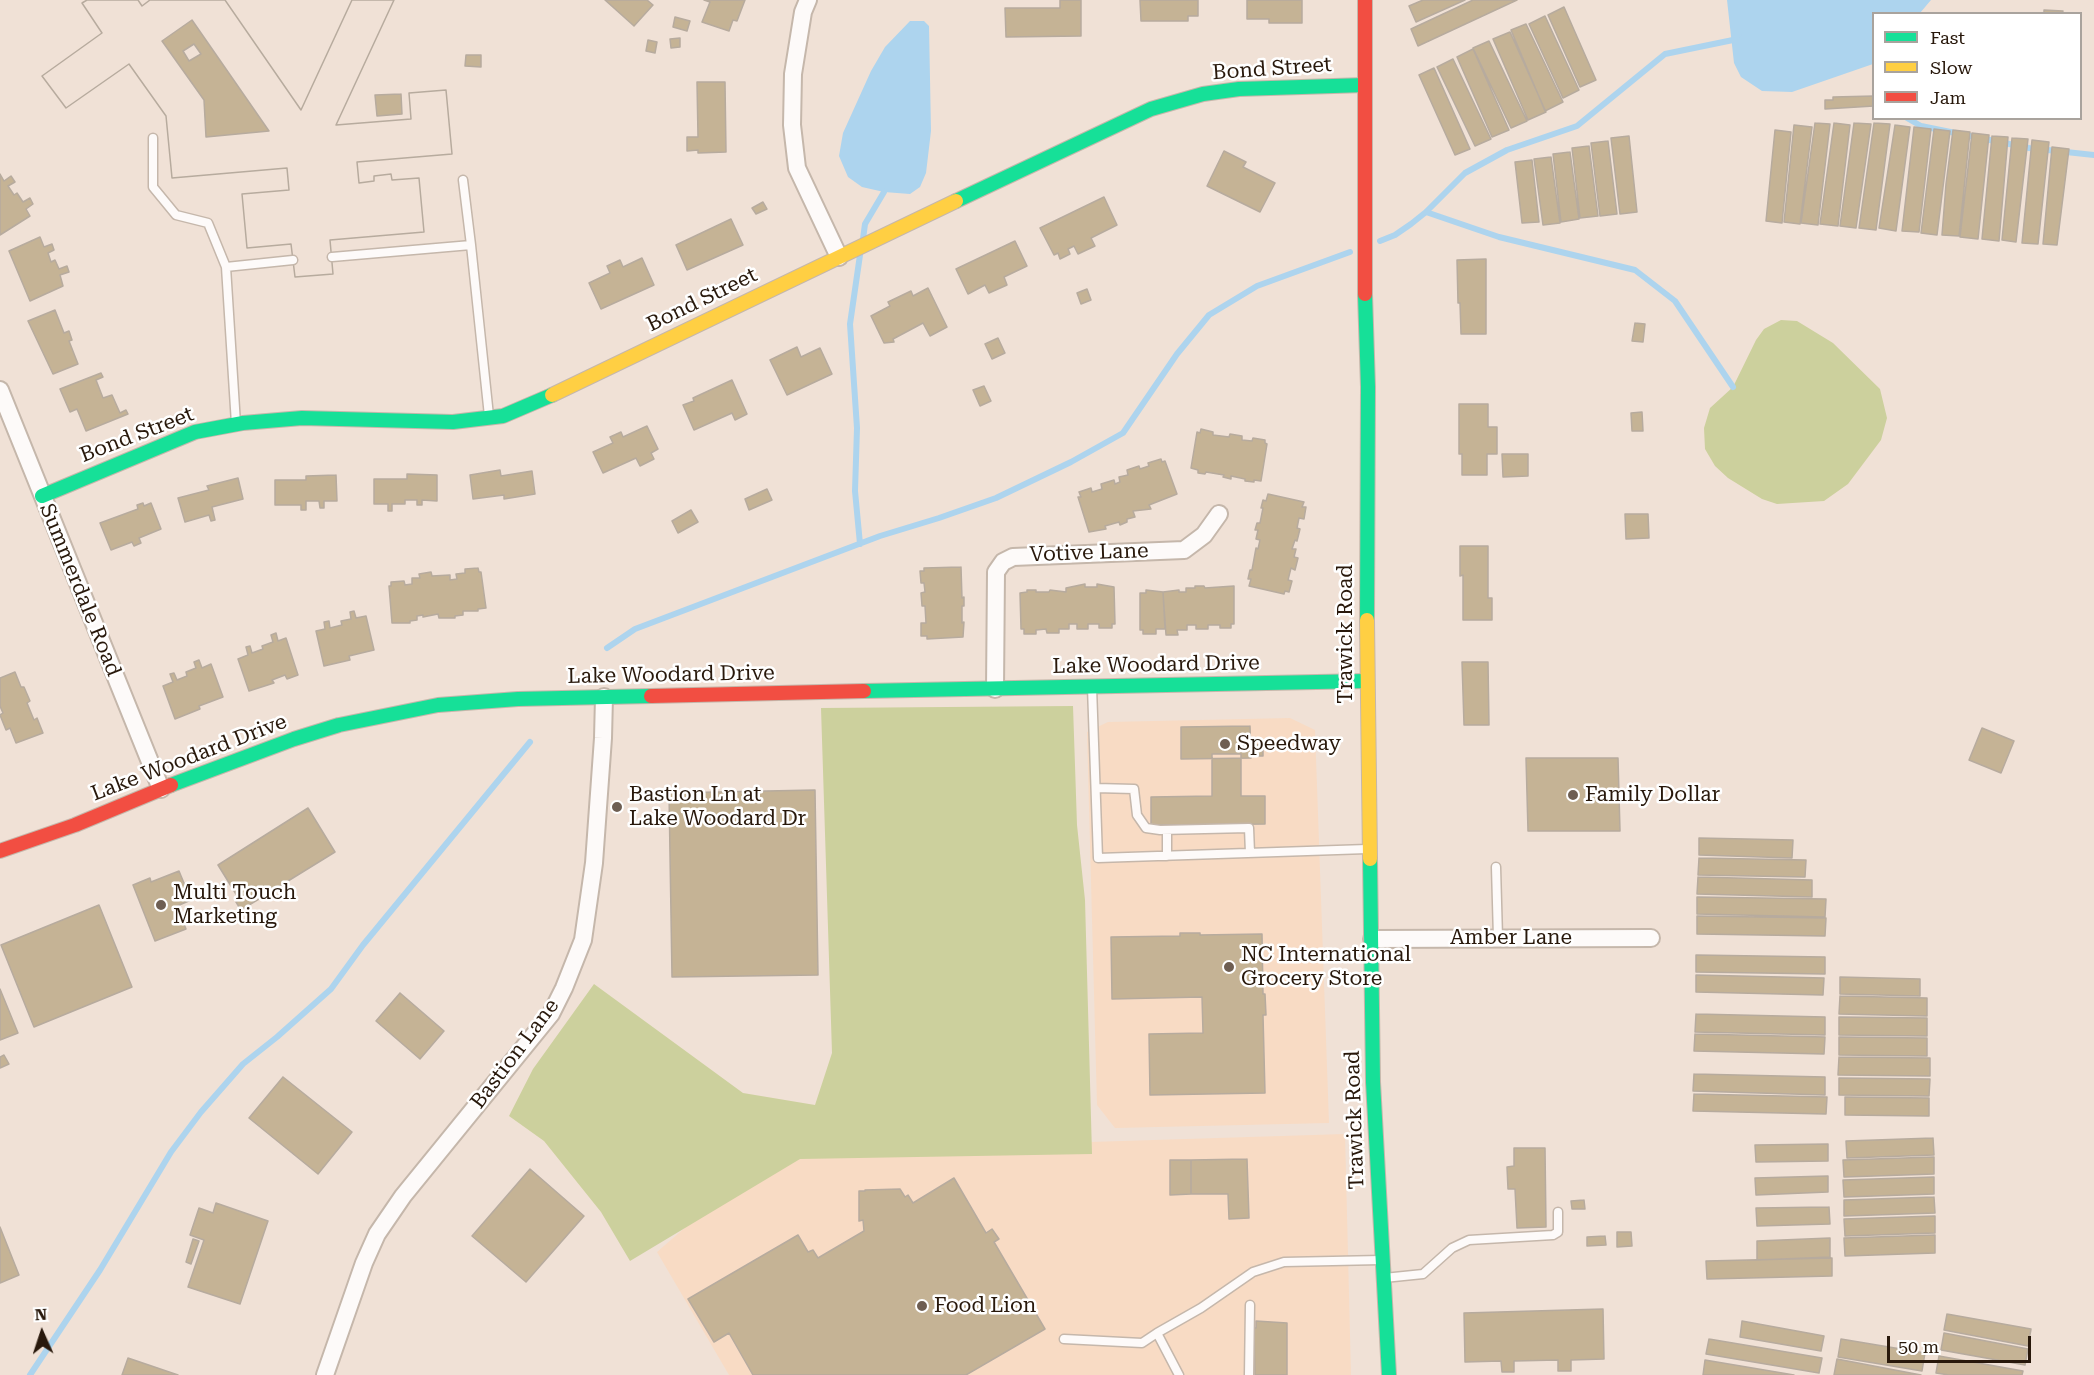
<!DOCTYPE html>
<html>
<head>
<meta charset="utf-8">
<style>
	body { margin:0 }
	#map { position:relative; width:2094px; height:1375px; overflow:hidden; background:#f0e1d6; font-family:"Roboto Serif",serif }
	canvas { display:block }
	.legend { position:absolute; left:1872px; top:12px; width:210px; height:108px; box-sizing:border-box; background:#fff; border:2px solid #a9a39d; margin:0; padding:8px 10px; list-style:none; font-size:18px; color:#28180b }
	.legend li { display:flex; align-items:center; gap:12px; height:30px }
	.legend b { width:30px; border:2px solid #a9a39d }
	.north { position:absolute; left:12px; top:1303px; width:60px; height:60px; -webkit-text-stroke:4px #fff; paint-order:stroke; rotate:357deg; font-size:16px; font-weight:700; line-height:24px; text-align:center; color:#28180b }
	.north::after { content:''; display:block; margin:auto; width:21px; height:27px; background:#28180b; clip-path:polygon(50% 0,100% 100%,50% 72%,0 100%) }
	.scale { position:absolute; left:1887px; top:1336px; width:144px; height:27px; box-sizing:border-box; border:3px solid #28180b; border-top:0; padding-left:8px; font-size:18px; line-height:21px; white-space:nowrap; color:#28180b; -webkit-text-stroke:4px #fff; paint-order:stroke }
</style>
</head>
<body>
<div id="map">
<canvas width="2094" height="1375"></canvas>
<ul class="legend">
<li><b style="height:8px;background:#16e098"></b>Fast</li>
<li><b style="height:8px;background:#ffcf43"></b>Slow</li>
<li><b style="height:8px;background:#f24e42"></b>Jam</li>
</ul>
<div class="north">N</div>
<div class="scale">50 m</div>
</div>
<script>
const ctx = document.querySelector('canvas').getContext('2d');
ctx.lineJoin = 'round';
function fillPath(path, color) { ctx.fillStyle = color; ctx.fill(path, 'evenodd'); }
const shape = rows => new Path2D(rows.map(r => 'M' + r).join(''));
function trace(path, color, width, dash) { ctx.strokeStyle = color; ctx.lineWidth = width; ctx.lineCap = dash ? 'butt' : 'round'; ctx.setLineDash(dash || []); ctx.stroke(path); }
function write(font, color, halo, rows, align = 'center') {
  ctx.font = font + ' "Roboto Serif",serif'; ctx.lineWidth = 5; ctx.setLineDash([]); ctx.textBaseline = 'middle'; ctx.strokeStyle = halo; ctx.fillStyle = color; for (const [text, x, y, turn = 0] of rows) {
    ctx.save(); ctx.translate(x, y); ctx.rotate((+turn || 0) * Math.PI / 180); ctx.textAlign = isNaN(turn) ? turn : align; if (halo) ctx.strokeText(text, 0, 0); ctx.fillText(text, 0, 0); ctx.restore();
  }
}
const built = shape([
	[1290,718,1315,730,1329,1123,1115,1128,1097,1105,1087,732,1108,722],
	[1345,1134,1351,1375,729,1375,657,1252,772,1152]
]);
const green = shape([
	[1781,320,1797,321,1833,343,1880,389,1887,418,1881,440,1848,484,1824,501,1777,504,1762,499,1728,478,1715,466,1705,449,1704,428,1710,408,1733,387,1756,340,1764,329],
	[1073,706,1077,825,1085,900,1092,1154,800,1159,630,1261,601,1212,544,1141,509,1116,533,1069,594,984,743,1093,815,1105,832,1053,821,708]
]);
const water = shape([
	[1727,0,1931,0,1920,13,1874,14,1873,64,1792,92,1762,91,1741,77,1734,63],
	[910,21,924,21,929,26,931,131,926,173,920,187,910,194,884,192,862,187,848,177,839,156,843,133,871,71,885,47]
]);
const stream = shape([
	[1907,118,1921,126,2029,148,2094,155],
	[1426,212,1499,237,1635,270,1675,301,1733,387],
	[863,239,865,224,884,192],
	[1380,241,1395,235,1411,224,1426,212,1465,173,1507,150,1577,126,1665,54,1733,40,1738,35],
	[860,255,850,324,857,428,855,491,860,544],
	[607,648,635,629,880,536,939,518,996,498,1071,462,1123,433,1177,354,1209,315,1257,286,1350,252],
	[30,1375,100,1270,171,1152,201,1112,243,1064,277,1037,331,989,363,945,530,742]
]);
const building = shape([
	[87,0,138,0,142,6,150,0,225,0,301,110,352,0,394,0,336,125,411,119,409,93,446,90,452,154,357,162,359,183,374,181,374,176,391,174,392,180,419,178,424,232,330,240,333,274,295,277,291,244,247,248,242,194,289,190,287,168,172,178,166,116,129,64,66,108,42,76,102,33,82,3,87,0],
	[192,20,269,131,206,137,204,100,162,41,192,20],
	[87,0,138,0,142,6,150,0,225,0,301,110,352,0,394,0,336,125,411,119,409,93,446,90,452,154,357,162,359,183,374,181,374,176,391,174,392,180,419,178,424,232,330,240,333,274,295,277,291,244,247,248,242,194,289,190,287,168,172,178,166,116,129,64,66,108,42,76,102,33,82,3,87,0],
	[605,0,647,0,653,5,634,26,605,0],
	[704,0,745,0,737,21,733,20,729,31,702,22,710,2,704,0],
	[1060,0,1081,0,1081,36,1006,37,1005,8,1060,8,1060,0],
	[1140,0,1198,0,1198,16,1188,16,1188,21,1141,21,1140,0],
	[1247,0,1302,0,1302,23,1269,23,1269,19,1247,19,1247,0],
	[1423,0,1465,0,1416,22,1409,6,1423,0],
	[1473,0,1517,0,1418,46,1411,29,1473,0],
	[1564,7,1596,80,1580,87,1548,15,1564,7],
	[2044,10,2063,11,2062,14,2044,14,2044,10],
	[1545,16,1579,90,1563,98,1529,24,1545,16],
	[675,17,690,21,687,31,673,27,675,17],
	[1526,24,1563,102,1545,111,1511,30,1526,24],
	[1510,32,1546,112,1528,120,1493,39,1510,32],
	[680,38,680,47,671,48,670,39,680,38],
	[648,40,657,42,655,53,646,51,648,40],
	[1489,41,1527,121,1511,128,1473,48,1489,41],
	[194,44,201,54,189,61,183,51,194,44],
	[1473,49,1509,130,1492,137,1457,57,1473,49],
	[466,55,481,55,481,67,465,66,466,55],
	[1453,59,1491,139,1475,146,1437,67,1453,59],
	[1434,68,1470,149,1455,155,1419,75,1434,68],
	[697,82,725,82,726,152,698,153,698,150,687,151,687,137,698,137,697,82],
	[401,94,402,114,377,116,375,95,401,94],
	[1874,96,1874,106,1825,109,1825,100,1833,100,1833,97,1874,96],
	[1815,123,1830,124,1818,225,1801,223,1815,123],
	[1834,123,1850,125,1838,226,1820,224,1834,123],
	[1854,123,1871,124,1856,228,1840,226,1854,123],
	[1874,123,1890,124,1876,230,1859,228,1874,123],
	[1794,125,1812,127,1800,224,1784,222,1794,125],
	[1895,125,1910,127,1896,231,1879,228,1895,125],
	[1914,127,1931,129,1919,232,1902,231,1914,127],
	[1934,129,1950,131,1937,235,1921,233,1934,129],
	[1775,130,1791,132,1782,223,1766,221,1775,130],
	[1953,130,1970,132,1959,236,1942,235,1946,184,1953,130],
	[1972,133,1989,135,1978,239,1960,237,1972,133],
	[1629,136,1637,212,1620,214,1611,138,1629,136],
	[1992,136,2008,137,1999,241,1982,239,1992,136],
	[2012,138,2028,139,2016,242,2002,240,2012,138],
	[2032,140,2049,142,2038,244,2022,243,2032,140],
	[1608,141,1617,214,1600,216,1591,143,1608,141],
	[1589,146,1598,216,1580,218,1572,148,1589,146],
	[2052,147,2069,149,2057,245,2043,244,2052,147],
	[1224,151,1246,162,1243,167,1275,183,1260,212,1207,186,1224,151],
	[1570,152,1579,219,1561,222,1553,154,1570,152],
	[1551,157,1560,223,1543,225,1534,159,1551,157],
	[1532,160,1539,222,1522,223,1515,162,1532,160],
	[0,174,4,181,11,176,15,182,8,186,14,195,17,193,23,202,30,198,33,204,26,209,30,216,0,235,0,174],
	[1104,197,1117,225,1091,238,1095,246,1078,254,1074,246,1068,249,1070,254,1060,259,1058,253,1054,255,1040,228,1104,197],
	[763,202,767,209,756,214,752,208,763,202],
	[731,219,743,245,687,270,676,245,731,219],
	[40,237,44,247,52,244,54,250,48,253,51,262,55,260,59,269,67,266,69,272,60,275,63,286,30,301,9,251,40,237],
	[1015,241,1027,266,1004,277,1007,285,989,293,985,285,968,294,956,269,1015,241],
	[642,258,654,285,601,309,589,283,610,273,607,266,620,260,623,267,642,258],
	[1486,259,1486,334,1461,334,1460,303,1458,303,1457,260,1486,259],
	[928,288,947,327,930,336,923,323,893,339,894,342,884,343,871,316,890,306,888,302,911,291,913,296,928,288],
	[1087,289,1091,300,1081,304,1077,293,1087,289],
	[55,310,64,333,69,331,72,340,69,341,78,364,53,374,28,321,55,310],
	[1635,323,1645,324,1643,342,1632,341,1635,323],
	[998,338,1005,353,992,359,985,344,998,338],
	[797,347,801,357,820,348,832,374,787,395,770,360,797,347],
	[101,373,103,377,96,380,103,398,112,395,120,413,126,410,128,414,86,431,77,409,70,412,60,389,101,373],
	[732,380,747,414,735,420,732,413,694,430,683,405,694,401,693,398,732,380],
	[984,386,991,401,980,406,973,390,984,386],
	[1459,404,1488,404,1488,427,1497,427,1497,454,1487,454,1487,475,1462,475,1462,454,1459,454,1459,404],
	[1642,412,1643,431,1632,431,1631,413,1642,412],
	[647,426,658,449,651,453,654,459,640,466,636,458,603,473,593,452,613,443,610,437,621,432,623,437,647,426],
	[1201,429,1213,432,1213,435,1229,437,1230,434,1242,436,1242,440,1252,441,1253,438,1265,440,1265,443,1267,444,1261,481,1254,480,1254,482,1245,481,1245,479,1231,476,1231,479,1223,477,1224,475,1206,472,1205,474,1198,473,1198,470,1191,468,1197,432,1200,433,1201,429],
	[1502,454,1528,454,1528,476,1503,477,1502,454],
	[1161,459,1162,462,1165,461,1177,494,1149,505,1151,509,1133,511,1135,517,1127,519,1127,522,1120,525,1119,522,1105,526,1106,529,1089,532,1078,497,1081,497,1079,492,1091,488,1092,492,1102,489,1101,484,1114,480,1115,484,1120,482,1119,477,1128,475,1127,470,1139,466,1140,469,1149,466,1148,463,1161,459],
	[500,470,501,476,532,471,535,494,504,499,504,495,473,499,470,475,500,470],
	[407,474,437,475,437,501,422,500,422,505,417,505,417,500,405,500,405,504,392,504,392,511,388,511,388,504,374,504,374,479,407,479,407,474],
	[336,475,337,501,324,501,324,508,320,508,319,501,306,501,306,510,301,510,301,505,275,505,275,480,306,480,306,476,336,475],
	[238,478,243,499,212,507,215,520,211,521,209,515,185,522,178,498,209,490,207,486,238,478],
	[767,489,772,500,749,510,745,499,767,489],
	[1268,494,1304,502,1302,507,1306,507,1304,519,1299,518,1297,528,1300,529,1297,541,1295,540,1292,549,1296,549,1294,557,1298,558,1295,570,1291,568,1288,580,1292,581,1289,592,1285,591,1284,594,1249,586,1251,579,1248,579,1250,570,1252,570,1256,548,1258,549,1260,540,1256,539,1258,530,1255,530,1257,523,1260,523,1263,508,1261,508,1263,500,1266,501,1268,494],
	[143,503,144,506,151,503,161,529,139,538,141,543,134,546,132,542,111,550,100,523,138,509,137,505,143,503],
	[691,510,698,522,678,533,672,521,691,510],
	[1625,514,1648,514,1649,538,1626,539,1625,514],
	[1460,546,1488,546,1488,598,1492,598,1492,620,1463,620,1463,575,1460,576,1460,546],
	[961,567,962,598,964,597,964,606,962,606,962,623,964,622,963,637,927,639,927,636,921,636,921,623,926,623,925,606,922,606,921,593,925,592,924,583,921,583,920,571,924,571,924,568,961,567],
	[478,568,479,572,481,572,486,608,478,609,478,611,463,611,463,615,455,616,455,618,439,618,438,614,423,617,423,615,417,616,417,620,410,621,410,623,392,623,389,586,391,586,391,582,404,581,405,585,412,584,412,578,420,578,419,574,431,572,432,576,450,575,450,580,457,579,456,574,465,573,465,569,478,568],
	[1085,584,1085,587,1097,587,1097,584,1114,587,1115,624,1112,624,1112,628,1099,628,1099,624,1088,624,1088,629,1077,629,1077,624,1069,624,1069,629,1059,629,1059,633,1047,633,1046,629,1036,630,1036,634,1024,634,1024,629,1021,629,1020,593,1027,592,1027,590,1036,590,1036,592,1049,592,1050,590,1066,592,1066,588,1085,584],
	[1195,586,1204,586,1205,588,1234,586,1234,624,1231,624,1231,628,1220,628,1220,625,1208,625,1208,629,1196,629,1196,625,1187,625,1187,630,1177,630,1178,635,1166,635,1163,592,1179,590,1179,592,1186,592,1186,588,1195,588,1195,586],
	[1146,590,1163,592,1165,629,1156,629,1156,634,1143,634,1143,630,1140,630,1140,593,1146,593,1146,590],
	[354,611,356,618,366,616,374,650,349,656,350,660,324,666,316,631,325,629,324,622,329,621,330,628,342,625,341,621,351,619,350,612,354,611],
	[276,633,278,641,286,638,298,675,287,679,285,675,272,680,274,683,249,691,238,659,248,655,246,647,250,646,252,653,263,649,262,646,273,642,271,635,276,633],
	[199,660,202,668,211,664,223,697,199,706,200,709,175,719,163,686,173,682,170,674,174,673,177,680,187,676,186,672,196,668,194,662,199,660],
	[1462,662,1488,662,1489,725,1464,725,1462,662],
	[15,672,21,687,24,687,30,701,27,703,34,720,37,718,43,733,16,743,10,728,6,730,0,715,3,713,0,706,0,678,15,672],
	[1250,726,1251,758,1181,759,1181,727,1250,726],
	[1982,728,2014,741,2001,773,1969,760,1982,728],
	[1263,744,1263,756,1256,756,1256,745,1263,744],
	[1212,754,1241,754,1241,796,1265,796,1265,824,1151,825,1151,797,1212,796,1212,754],
	[1526,758,1618,758,1620,831,1528,831,1526,758],
	[815,790,818,975,672,977,669,793,815,790],
	[308,808,335,852,241,910,236,902,239,899,218,865,308,808],
	[1699,838,1793,840,1792,858,1699,855,1699,838],
	[1699,858,1806,860,1805,877,1698,875,1699,858],
	[179,871,191,900,177,906,186,929,155,941,133,885,150,878,151,882,179,871],
	[1698,877,1812,880,1812,897,1697,894,1698,877],
	[1697,897,1826,899,1825,917,1697,914,1697,897],
	[99,905,132,987,34,1027,1,945,99,905],
	[1697,916,1826,918,1825,936,1697,934,1697,916],
	[1180,933,1200,933,1200,935,1262,934,1263,994,1265,994,1266,1015,1263,1015,1265,1093,1150,1095,1149,1034,1203,1033,1202,997,1112,999,1111,937,1180,936,1180,933],
	[1696,955,1825,957,1825,974,1696,972,1696,955],
	[1696,975,1824,978,1823,995,1696,992,1696,975],
	[1840,977,1920,979,1920,996,1840,994,1840,977],
	[0,989,18,1033,0,1040,0,989],
	[400,993,444,1031,420,1059,376,1021,400,993],
	[1840,996,1927,998,1927,1016,1839,1014,1840,996],
	[1696,1014,1825,1017,1825,1035,1695,1032,1696,1014],
	[1839,1017,1927,1018,1927,1036,1839,1035,1839,1017],
	[1695,1034,1825,1037,1824,1054,1694,1051,1695,1034],
	[1839,1037,1927,1038,1927,1056,1839,1055,1839,1037],
	[4,1055,9,1064,0,1068,0,1057,4,1055],
	[1839,1057,1930,1058,1930,1076,1838,1075,1839,1057],
	[1694,1074,1825,1077,1825,1095,1693,1091,1694,1074],
	[283,1077,352,1132,318,1174,249,1118,283,1077],
	[1839,1078,1930,1079,1929,1096,1839,1095,1839,1078],
	[1694,1094,1827,1097,1826,1114,1693,1111,1694,1094],
	[1845,1097,1929,1098,1929,1116,1845,1115,1845,1097],
	[1933,1138,1934,1155,1847,1158,1846,1141,1933,1138],
	[1828,1144,1828,1161,1756,1162,1755,1145,1828,1144],
	[1514,1148,1545,1148,1546,1227,1517,1228,1515,1189,1508,1189,1507,1167,1514,1166,1514,1148],
	[1934,1157,1934,1174,1844,1177,1843,1160,1934,1157],
	[1247,1159,1249,1218,1229,1219,1228,1194,1191,1194,1191,1160,1247,1159],
	[1170,1160,1191,1160,1191,1194,1170,1195,1170,1160],
	[530,1169,584,1216,526,1282,472,1236,530,1169],
	[1828,1176,1828,1192,1756,1195,1755,1178,1828,1176],
	[1934,1177,1934,1194,1844,1197,1843,1180,1934,1177],
	[954,1178,986,1233,992,1229,999,1239,994,1242,1045,1329,966,1375,753,1375,729,1333,714,1342,688,1299,798,1235,808,1252,813,1250,818,1258,864,1231,863,1220,859,1221,859,1191,865,1191,865,1190,900,1189,905,1197,908,1195,913,1203,954,1178],
	[1934,1197,1935,1213,1844,1216,1844,1200,1934,1197],
	[1584,1200,1585,1209,1572,1209,1571,1201,1584,1200],
	[216,1203,268,1221,240,1304,188,1287,204,1240,190,1235,199,1208,213,1213,216,1203],
	[1829,1207,1830,1224,1757,1226,1756,1208,1829,1207],
	[1935,1216,1935,1233,1845,1236,1844,1219,1935,1216],
	[0,1227,19,1275,0,1283,0,1227],
	[1617,1232,1631,1232,1632,1246,1617,1247,1617,1232],
	[1935,1235,1935,1253,1845,1256,1844,1238,1935,1235],
	[1605,1236,1606,1245,1587,1246,1587,1237,1605,1236],
	[1830,1238,1830,1257,1757,1260,1757,1241,1830,1238],
	[193,1239,199,1241,191,1264,186,1262,193,1239],
	[1832,1258,1832,1276,1707,1279,1706,1261,1832,1258],
	[1603,1309,1604,1359,1571,1360,1571,1371,1558,1371,1558,1360,1514,1361,1514,1372,1502,1372,1501,1361,1465,1362,1464,1313,1603,1309],
	[1947,1314,2031,1329,2028,1346,1944,1330,1947,1314],
	[1256,1321,1287,1323,1287,1375,1255,1375,1254,1328,1256,1328,1256,1321],
	[1742,1321,1824,1336,1821,1351,1740,1337,1742,1321],
	[1944,1333,2028,1349,2025,1365,1941,1350,1944,1333],
	[1709,1339,1822,1358,1819,1373,1706,1354,1709,1339],
	[1841,1339,1925,1353,1922,1371,1838,1357,1841,1339],
	[1939,1356,2023,1371,2022,1375,1949,1375,1936,1373,1939,1356],
	[128,1358,178,1375,122,1375,128,1358],
	[1837,1359,1921,1375,1834,1375,1837,1359],
	[1705,1360,1794,1375,1703,1375,1705,1360]
]);
const lane = shape([
	[153,138,153,187,176,215,208,223,226,267],
	[463,180,471,245],
	[332,257,471,245,489,416],
	[236,424,226,267,293,260],
	[1092,687,1098,858,1367,849],
	[1096,788,1134,789,1137,815,1146,828,1160,830,1249,828,1250,853],
	[1167,830,1167,856],
	[1496,867,1498,938],
	[1384,1278,1423,1274,1452,1248,1469,1240,1553,1235,1558,1232,1558,1212],
	[1157,1333,1201,1308,1253,1272,1284,1262,1381,1260],
	[1064,1339,1142,1343,1157,1333,1179,1375],
	[1249,1375,1250,1305]
]);
const street = shape([
	[808,0,803,12,793,74,792,125,797,168,839,257],
	[0,390,161,789],
	[995,689,996,572,1003,562,1013,557,1184,550,1204,535,1219,514],
	[1372,939,1651,938],
	[325,1375,364,1263,377,1234,403,1196,551,1014,564,988,583,940,594,863,603,738,604,697]
]);
const fast = shape([
	[956,201,1151,109,1203,94,1239,89,1365,85],
	[1365,294,1368,387,1367,620],
	[42,496,195,432,243,423,302,418,453,422,503,416,552,395],
	[864,691,1367,681],
	[171,785,294,739,339,725,438,705,518,699,651,696],
	[1370,859,1373,1082,1389,1375]
]);
const slow = shape([
	[552,395,956,201],
	[1367,620,1370,859]
]);
const jam = shape([
	[1365,0,1365,294],
	[651,696,864,691],
	[0,851,75,825,171,785]
]);
const markers = [
	[1225,744,6,"#6e5e52"],
	[1573,795,6,"#6e5e52"],
	[617,807,6,"#6e5e52"],
	[161,905,6,"#6e5e52"],
	[1229,967,6,"#6e5e52"],
	[922,1306,6,"#6e5e52"]
];
const streetNames = [
	["Bond Street",1272,69,-4],
	["Bond Street",702,300,-26],
	["Bond Street",137,435,-21],
	["Votive Lane",1089,553,-2],
	["Summerdale Road",80,590,68],
	["Trawick Road",1346,634,-90],
	["Lake Woodard Drive",1156,665,-1],
	["Lake Woodard Drive",671,675,-1],
	["Lake Woodard Drive",189,758,-21],
	["Amber Lane",1511,938],
	["Bastion Lane",515,1054,-53],
	["Trawick Road",1355,1120,-92]
];
const poiNames = [
	["Speedway",1237,744],
	["Bastion Ln at",629,795],
	["Lake Woodard Dr",629,819],
	["Family Dollar",1585,795],
	["Multi Touch",173,893],
	["Marketing",173,917],
	["NC International",1241,955],
	["Grocery Store",1241,979],
	["Food Lion",934,1306]
];
fillPath(built, '#f8dbc4');
fillPath(green, '#ccd09d');
fillPath(water, '#add4ee');
trace(stream, '#add4ee', 6);
fillPath(building, '#c5b395');
trace(building, '#b7ab9e', 1.5);
trace(lane, '#c5b7ab', 11);
trace(street, '#c5b7ab', 20);
trace(fast, '#c5b7ab', 16);
trace(slow, '#c5b7ab', 16);
trace(jam, '#c5b7ab', 16);
trace(lane, '#fdfaf9', 8);
trace(street, '#fdfaf9', 16);
trace(fast, '#16e098', 14);
trace(slow, '#ffcf43', 14);
trace(jam, '#f24e42', 14);
for (const [x, y, r, color] of markers) { const dot = new Path2D(); dot.arc(x, y, r, 0, 2 * Math.PI); ctx.fillStyle = color; ctx.fill(dot); trace(dot, '#fff', 2); }
write('21px', '#28180b', '#fff', streetNames);
write('21px', '#28180b', '#fff', poiNames, 'left');
</script>
</body>
</html>
